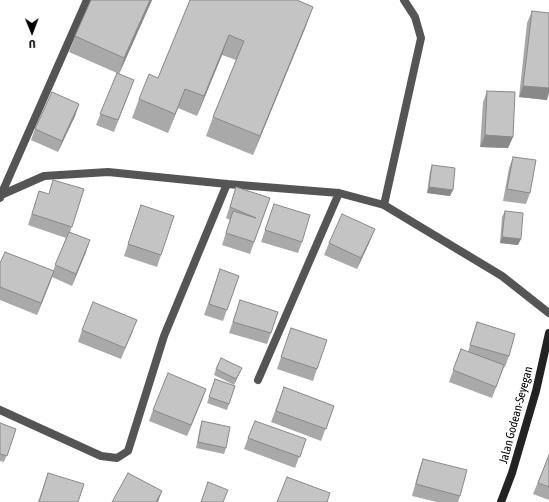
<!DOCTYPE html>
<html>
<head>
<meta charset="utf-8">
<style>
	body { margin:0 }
	#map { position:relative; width:549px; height:502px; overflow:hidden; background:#fff; font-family:"Asap Condensed",sans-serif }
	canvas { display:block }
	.north { position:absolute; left:12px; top:12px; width:40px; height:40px; -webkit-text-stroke:3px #fff; paint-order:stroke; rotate:179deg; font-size:11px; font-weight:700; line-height:16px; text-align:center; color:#000 }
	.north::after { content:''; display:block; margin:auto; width:14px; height:18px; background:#000; clip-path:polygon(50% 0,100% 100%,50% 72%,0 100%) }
</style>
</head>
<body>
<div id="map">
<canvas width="549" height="502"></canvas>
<div class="north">U</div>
</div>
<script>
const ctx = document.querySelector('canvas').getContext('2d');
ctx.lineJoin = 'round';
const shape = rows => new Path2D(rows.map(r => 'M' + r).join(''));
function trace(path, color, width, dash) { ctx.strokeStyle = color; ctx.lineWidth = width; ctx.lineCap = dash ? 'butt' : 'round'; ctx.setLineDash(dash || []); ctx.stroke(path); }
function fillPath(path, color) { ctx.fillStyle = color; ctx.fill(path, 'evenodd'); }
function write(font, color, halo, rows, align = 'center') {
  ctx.font = font + ' "Asap Condensed",sans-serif'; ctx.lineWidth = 3.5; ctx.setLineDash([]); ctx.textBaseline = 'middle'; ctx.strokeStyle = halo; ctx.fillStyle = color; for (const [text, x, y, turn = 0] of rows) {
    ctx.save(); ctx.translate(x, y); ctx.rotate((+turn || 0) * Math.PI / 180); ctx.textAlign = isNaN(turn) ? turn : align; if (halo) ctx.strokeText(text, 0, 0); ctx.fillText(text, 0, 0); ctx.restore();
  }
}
const street = shape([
	[404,0,415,17,421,38,384,205,502,276,549,313],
	[1,195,87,0],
	[0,198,1,195,44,176,108,172,227,184,339,193,384,205],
	[258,380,339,193],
	[0,410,101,456,117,458,128,451,164,336,227,184]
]);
const secondary = shape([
	[501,502,512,473,536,391,549,333]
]);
const wall = shape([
	[91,0,152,0,119,74,130,91,114,132,96,125,117,73,69,52,75,36],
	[190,0,306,26,253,155,206,136,213,117,236,60,222,55,197,116,178,108,168,133,132,118,139,99,158,78],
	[532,11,547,100,519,97,527,23],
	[487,91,513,137,508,148,480,147,483,102],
	[79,104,75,116,58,152,31,140,35,129],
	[513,157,530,193,526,204,503,201,509,168],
	[432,165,450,196,427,193,430,171],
	[236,187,270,198,250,254,222,245,230,220,226,218],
	[84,189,70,232,86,252,72,286,52,277,37,315,0,300,0,263,53,271,66,238,28,225,39,191,48,194],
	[274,204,302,242,298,253,261,242],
	[505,211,518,245,500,243,502,217],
	[137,217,161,255,157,267,124,256],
	[370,241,357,269,324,255,329,243],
	[220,269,239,276,223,321,204,315],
	[240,300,271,333,267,344,229,333],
	[477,322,509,356,505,367,504,367,492,398,449,382,461,349,468,352,473,334],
	[291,328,317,369,313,381,277,369],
	[82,330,133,331,121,359,78,342],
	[242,368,239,374,234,385,214,375,216,369],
	[215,379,235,386,227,410,207,403],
	[284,387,334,406,321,441,271,422],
	[206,389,187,436,149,421,153,410],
	[202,421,226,448,224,454,196,448,200,427],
	[0,423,16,429,4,462,0,461],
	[248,438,306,439,295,468,244,449],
	[549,455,549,500,533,494],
	[423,459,460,496,458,502,437,502,412,496,419,470],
	[48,473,78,502,38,502]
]);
const shadedWall = shape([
	[150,0,152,0,119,74,124,58],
	[313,7,306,26,253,155,260,136],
	[229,35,222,55,197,116,204,96],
	[523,86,549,88,549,93,547,100,519,97],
	[185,89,178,108,168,133,175,114],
	[79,104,75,116,58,152,62,141],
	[485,135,513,137,508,148,480,147],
	[429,187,453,190,450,196,427,193],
	[375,229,370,241,357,269,361,258],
	[502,237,521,239,518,245,500,243],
	[90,240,86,252,72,286,76,274],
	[54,271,50,283,37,315,41,303],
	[242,368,239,374,234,385,236,379],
	[206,389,202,400,187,436,191,425],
	[162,491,158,502,156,502]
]);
const building = shape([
	[91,0,150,0,124,58,75,36,91,0],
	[190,0,297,0,313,7,260,136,213,117,244,41,229,35,204,96,185,89,175,114,139,99,149,74,158,78,190,0],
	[532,11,549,13,549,88,523,86,532,11],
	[117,73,134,80,118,120,100,114,117,73],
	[487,91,515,92,513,137,485,135,487,91],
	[52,92,79,104,62,141,35,129,52,92],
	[513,157,536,160,530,193,507,189,513,157],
	[432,165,455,168,453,190,429,187,432,165],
	[53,180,84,189,72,227,32,214,39,191,49,194,53,180],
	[236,187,270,198,254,242,226,233,233,211,256,218,230,207,236,187],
	[274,204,310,215,302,242,265,230,274,204],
	[141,205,174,216,161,255,128,244,141,205],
	[505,211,523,213,521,239,502,237,505,211],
	[342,214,375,229,361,258,329,243,342,214],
	[69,232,90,240,76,274,55,265,69,232],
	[5,252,54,271,41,303,0,287,0,263,5,252],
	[220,269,239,276,227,310,209,304,220,269],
	[240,300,278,312,271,333,233,322,240,300],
	[93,302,137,320,125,348,82,330,93,302],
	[477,322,515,334,509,356,470,345,477,322],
	[291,328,327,340,317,369,281,357,291,328],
	[461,349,504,365,496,387,453,370,461,349],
	[221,358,242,368,236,379,216,369,221,358],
	[168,373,206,389,191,425,153,410,168,373],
	[215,379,235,386,229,404,209,397,215,379],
	[284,387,334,406,326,429,276,411,284,387],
	[202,421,230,427,226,448,198,442,202,421],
	[255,421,306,439,300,457,248,438,255,421],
	[0,423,16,429,7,456,0,454,0,423],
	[549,455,549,487,538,483,549,455],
	[423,459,467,470,460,496,416,484,423,459],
	[48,473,84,484,78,502,39,502,48,473],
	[128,473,162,491,156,502,112,502,128,473],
	[287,477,330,493,327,502,277,502,287,477],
	[208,482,228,490,223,502,201,502,208,482]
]);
const streetNames = [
	["Jalan Godean-Seyegan",516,415,-75]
];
trace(street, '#555', 8);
trace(secondary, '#222', 8);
fillPath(wall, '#a9a9a9');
fillPath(shadedWall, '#898989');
fillPath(building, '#c4c4c4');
trace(building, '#898989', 1);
write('12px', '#000', '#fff', streetNames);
</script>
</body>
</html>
